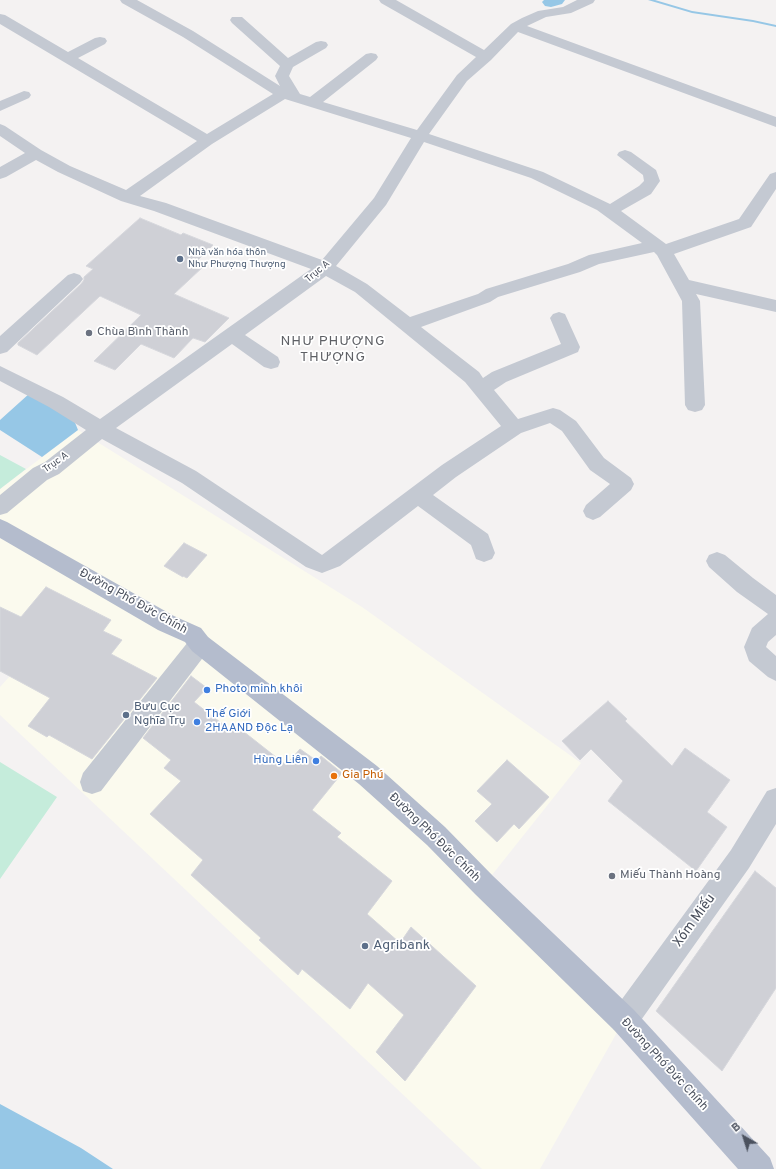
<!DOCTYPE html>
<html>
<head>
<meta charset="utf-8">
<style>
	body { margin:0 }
	#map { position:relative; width:776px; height:1169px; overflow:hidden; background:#f4f2f2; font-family:Overpass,sans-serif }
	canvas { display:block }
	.north { position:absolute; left:724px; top:1117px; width:40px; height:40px; -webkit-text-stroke:3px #fff; paint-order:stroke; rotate:321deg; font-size:11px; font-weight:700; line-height:16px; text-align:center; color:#4b515e }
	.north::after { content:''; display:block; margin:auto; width:14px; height:18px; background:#4b515e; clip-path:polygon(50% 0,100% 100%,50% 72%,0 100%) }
</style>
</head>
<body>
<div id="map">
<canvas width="776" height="1169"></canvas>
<div class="north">B</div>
</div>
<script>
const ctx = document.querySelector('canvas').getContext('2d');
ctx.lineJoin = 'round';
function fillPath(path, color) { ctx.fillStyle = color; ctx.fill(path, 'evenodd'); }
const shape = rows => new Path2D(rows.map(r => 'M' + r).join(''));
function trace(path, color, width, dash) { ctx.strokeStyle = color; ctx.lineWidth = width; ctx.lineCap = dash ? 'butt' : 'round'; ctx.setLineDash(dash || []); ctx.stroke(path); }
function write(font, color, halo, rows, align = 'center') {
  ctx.font = font + ' Overpass,sans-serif'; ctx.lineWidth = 3.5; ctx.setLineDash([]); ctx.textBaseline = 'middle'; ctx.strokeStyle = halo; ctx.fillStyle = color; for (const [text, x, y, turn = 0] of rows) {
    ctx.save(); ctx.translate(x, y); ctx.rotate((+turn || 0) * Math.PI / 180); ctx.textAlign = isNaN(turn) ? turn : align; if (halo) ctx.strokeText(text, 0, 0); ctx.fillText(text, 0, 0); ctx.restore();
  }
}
const commercial = shape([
	[78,430,362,607,581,763,484,885,624,1020,540,1169,482,1169,0,715,0,687,37,646,0,628,0,489]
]);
const green = shape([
	[0,455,26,469,0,489],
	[0,762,57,797,0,879]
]);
const water = shape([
	[30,393,74,420,78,430,42,457,0,430,0,420],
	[0,1104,81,1148,113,1169,0,1169]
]);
const stream = shape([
	[648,0,655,0,692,11,753,20,776,25,776,27,753,22,692,13,648,0]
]);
const canal = shape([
	[544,0,565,0,562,4,551,7,545,6,542,2,544,0]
]);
const building = shape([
	[140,218,181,235,183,233,213,245,196,262,205,265,174,294,229,318,205,342,193,338,174,358,141,344,115,370,94,361,141,315,100,296,37,355,18,345,18,343,81,284,84,280,84,277,93,269,86,266,140,218],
	[184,543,207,555,187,578,183,576,183,577,164,566,184,543],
	[46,587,111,620,103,631,122,640,111,654,157,678,92,759,49,735,47,737,28,726,50,698,0,671,0,607,21,617,46,587],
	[191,676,207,688,194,702,229,729,234,724,286,765,300,749,317,761,321,756,342,773,312,810,341,833,337,837,392,881,367,914,400,943,411,927,476,986,405,1081,376,1052,404,1015,368,983,350,1009,302,969,298,975,259,940,261,938,191,875,203,860,150,814,181,781,164,768,171,760,143,738,191,676],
	[608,701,627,719,625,721,672,766,685,748,730,780,707,812,727,827,696,871,608,801,623,781,591,749,580,760,562,741,608,701],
	[507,760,549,797,519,829,514,824,497,842,475,821,492,804,477,791,507,760],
	[755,871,776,888,776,988,722,1071,656,1011,755,871]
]);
const minor = shape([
	[120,0,137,0,193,31,280,86,275,76,280,66,232,23,230,20,232,17,242,17,288,58,316,42,321,41,326,42,328,45,326,48,293,67,289,76,300,94,310,97,366,54,371,53,376,54,378,57,376,60,323,102,417,130,457,75,476,57,381,3,379,0,396,0,484,50,511,24,522,18,538,11,563,7,577,0,595,0,593,3,571,13,546,17,527,26,776,117,776,127,518,32,491,60,467,81,429,134,543,172,610,204,639,186,644,181,643,175,617,155,619,152,625,150,631,152,656,170,660,181,651,194,621,211,666,244,739,219,770,174,776,172,776,189,751,227,674,254,689,280,776,300,776,312,696,294,700,301,705,405,702,410,695,412,688,410,685,405,682,301,657,255,654,252,599,264,580,272,498,297,490,302,421,327,479,372,483,378,492,372,561,344,550,318,553,314,559,312,565,314,580,347,578,352,506,382,494,390,518,419,553,408,560,410,576,421,604,458,631,478,634,484,631,490,600,517,593,520,586,517,583,511,586,505,610,484,590,470,562,431,550,423,521,433,456,477,433,495,488,534,495,553,492,559,484,562,476,559,471,545,418,506,340,566,322,573,306,567,182,483,102,439,59,474,47,480,7,513,0,515,0,495,33,468,45,462,86,430,49,407,0,381,0,366,63,397,100,419,311,269,154,211,121,201,58,172,36,160,6,177,0,179,0,167,25,153,0,136,0,124,5,126,41,150,70,166,126,190,197,141,0,24,0,14,5,15,68,52,95,38,100,37,105,38,107,41,105,44,78,58,207,134,273,94,183,37,122,3,120,0],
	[285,99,411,138,374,198,322,260,166,203,140,196,212,144,285,99],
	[424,142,531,178,597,210,642,243,589,255,568,264,486,289,478,294,410,317,367,284,336,266,386,205,424,142],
	[326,276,355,292,465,382,501,426,442,465,322,555,196,471,116,428,232,344,264,367,271,369,278,367,280,362,278,357,245,335,326,276],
	[24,91,29,92,31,95,29,98,0,111,0,101,24,91],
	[74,273,80,275,83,279,80,283,7,352,0,354,0,336,68,275,74,273],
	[717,552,725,555,753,578,776,595,776,635,768,642,766,647,776,656,776,681,768,677,749,661,744,647,752,628,768,614,737,592,709,567,706,561,709,555,717,552],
	[200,634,208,637,211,644,208,651,101,791,92,794,83,791,80,782,83,773,192,637,200,634],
	[776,788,776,824,749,868,634,1030,624,1034,614,1030,610,1020,614,1010,731,850,767,791,776,788]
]);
const major = shape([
	[0,519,7,522,174,616,201,628,208,637,377,766,445,827,493,876,634,1010,770,1158,774,1169,738,1169,614,1030,475,894,427,845,359,784,192,651,185,642,158,630,0,538,0,519]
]);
const markers = [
	[180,259,4,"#5c6f8a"],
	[89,333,4,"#6b7280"],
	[207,690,4,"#3f7fe0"],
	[126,715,4,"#5c6f8a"],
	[197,722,4,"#3f7fe0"],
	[316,761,4,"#3f7fe0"],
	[334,776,4,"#e8710a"],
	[612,876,4,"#6b7280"],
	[365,946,4,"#5c6f8a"]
];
const farServicenames = [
	["Nhà văn hóa thôn",188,253],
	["Như Phượng Thượng",188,265]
];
const farStreetnames = [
	["Trục A",318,272,-40],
	["Trục A",56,463,-35]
];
const worshipNames = [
	["Chùa Bình Thành",97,333],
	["Miếu Thành Hoàng",620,876]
];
const streetNames = [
	["Đường Phó Đức Chính",133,602,29],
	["Đường Phó Đức Chính",434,838,44],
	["Đường Phó Đức Chính",664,1065,47]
];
const shopNames = [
	["Photo minh khôi",215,690],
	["Thế Giới",205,715],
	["2HAAND Độc Lạ",205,729],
	["Hùng Liên",308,761,"right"]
];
const serviceNames = [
	["Bưu Cục",134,708],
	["Nghĩa Trụ",134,722]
];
const foodNames = [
	["Gia Phú",342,776]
];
const quarterNames = [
	["NHƯ PHƯỢNG",333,342],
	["THƯỢNG",333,358]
];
const nearStreetnames = [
	["Xóm Miếu",695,921,-54]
];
const nearServicenames = [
	["Agribank",373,946]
];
fillPath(commercial, '#fbfaee');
fillPath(green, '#c5ecdb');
fillPath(water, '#96c7e6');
fillPath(stream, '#96c7e6');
fillPath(canal, '#96c7e6');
fillPath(building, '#cfd0d6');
trace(building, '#d6d7dc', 1);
fillPath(minor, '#c4c9d2');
fillPath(major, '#b4bccd');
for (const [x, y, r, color] of markers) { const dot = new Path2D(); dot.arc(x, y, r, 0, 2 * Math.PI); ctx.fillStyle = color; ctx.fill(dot); trace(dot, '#fff', 1.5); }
write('10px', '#4e5e75', '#fff', farServicenames, 'left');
write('10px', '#4b515e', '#fff', farStreetnames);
write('12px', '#5b616d', '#fff', worshipNames, 'left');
write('12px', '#4b515e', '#fff', streetNames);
write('12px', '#366cbe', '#fff', shopNames, 'left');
write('12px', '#4e5e75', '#fff', serviceNames, 'left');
write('12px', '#c56008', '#fff', foodNames, 'left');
ctx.letterSpacing = '1px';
write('14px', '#5f6166', '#fff', quarterNames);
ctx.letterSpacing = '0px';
write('14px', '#4b515e', '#fff', nearStreetnames);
write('14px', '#4e5e75', '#fff', nearServicenames, 'left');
</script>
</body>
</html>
